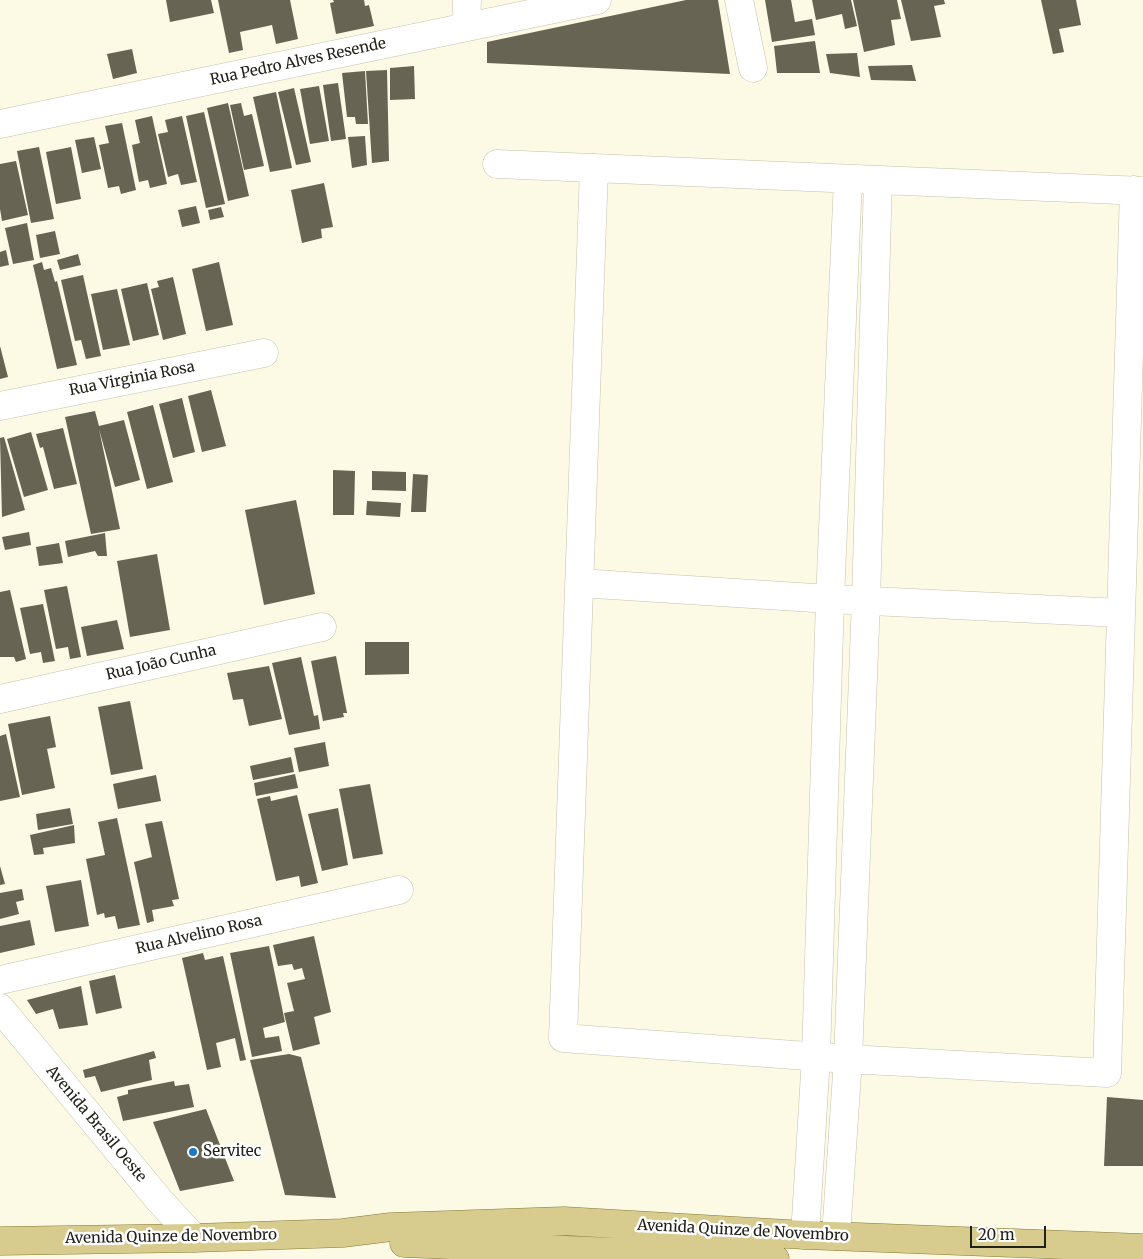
<!DOCTYPE html>
<html>
<head>
<meta charset="utf-8">
<style>
	body { margin:0 }
	#map { position:relative; width:1143px; height:1259px; overflow:hidden; background:#fcf9e5; font-family:Merriweather,serif }
	canvas { display:block }
	.scale { position:absolute; left:970px; top:1226px; width:76px; height:22px; box-sizing:border-box; border:2px solid #22211a; border-top:0; padding-left:6px; font-size:15px; line-height:18px; white-space:nowrap; color:#22211a; -webkit-text-stroke:4px #fff; paint-order:stroke }
</style>
</head>
<body>
<div id="map">
<canvas width="1143" height="1259"></canvas>
<div class="scale">20 m</div>
</div>
<script>
const ctx = document.querySelector('canvas').getContext('2d');
ctx.lineJoin = 'round';
function fillPath(path, color) { ctx.fillStyle = color; ctx.fill(path, 'evenodd'); }
const shape = rows => new Path2D(rows.map(r => 'M' + r).join(''));
function trace(path, color, width, dash) { ctx.strokeStyle = color; ctx.lineWidth = width; ctx.lineCap = dash ? 'butt' : 'round'; ctx.setLineDash(dash || []); ctx.stroke(path); }
function write(font, color, halo, rows, align = 'center') {
  ctx.font = font + ' Merriweather,serif'; ctx.lineWidth = 5; ctx.setLineDash([]); ctx.textBaseline = 'middle'; ctx.strokeStyle = halo; ctx.fillStyle = color; for (const [text, x, y, turn = 0] of rows) {
    ctx.save(); ctx.translate(x, y); ctx.rotate((+turn || 0) * Math.PI / 180); ctx.textAlign = isNaN(turn) ? turn : align; if (halo) ctx.strokeText(text, 0, 0); ctx.fillText(text, 0, 0); ctx.restore();
  }
}
const building = shape([
	[166,0,211,0,214,13,170,22],
	[218,0,290,0,298,39,276,44,272,25,240,32,243,50,229,53],
	[333,0,364,0,365,6,369,5,374,26,336,34,330,3,334,2],
	[686,0,718,0,730,74,487,63,487,42],
	[765,0,791,0,795,22,812,19,815,35,772,42],
	[812,0,851,0,857,26,845,29,842,14,816,20],
	[853,0,897,0,901,19,891,20,895,45,864,52],
	[901,0,944,0,945,4,934,6,941,37,911,41],
	[1041,0,1076,0,1081,25,1059,29,1064,52,1053,54],
	[815,41,820,73,777,73,774,46],
	[132,49,137,73,113,79,107,54],
	[857,53,860,77,830,73,826,54],
	[912,65,916,81,871,80,868,66],
	[414,66,415,99,390,100,390,68],
	[387,70,389,161,372,163,366,71],
	[365,71,368,124,356,124,355,117,347,117,342,73],
	[338,83,346,139,331,141,323,85],
	[319,86,329,141,310,144,300,89],
	[294,88,311,162,296,165,278,92],
	[276,92,292,168,270,172,253,97],
	[228,103,249,196,228,201,207,108],
	[241,103,244,116,252,114,264,166,244,170,230,105],
	[204,112,225,204,206,208,186,116],
	[152,116,167,184,150,188,148,180,139,182,132,145,140,143,135,120],
	[182,116,197,182,181,185,178,174,168,177,158,134,168,132,165,120],
	[122,123,136,190,121,194,119,186,108,188,99,145,109,143,105,126],
	[365,136,367,165,352,168,348,137],
	[94,137,101,169,82,173,75,140],
	[39,147,54,219,31,223,17,151],
	[71,147,81,199,56,204,46,152],
	[16,161,28,215,2,221,0,209,0,164],
	[324,183,333,227,321,229,322,238,302,243,291,190],
	[196,206,200,223,182,227,178,210],
	[221,207,224,217,210,220,208,210],
	[27,223,34,260,13,264,5,228],
	[55,231,60,254,40,258,36,235],
	[6,250,9,265,0,267,0,252],
	[78,254,81,265,60,270,57,260],
	[42,262,44,270,51,268,55,282,57,281,77,365,57,369,33,265],
	[219,262,233,325,206,331,192,269],
	[83,275,101,356,86,359,81,340,75,341,61,280],
	[173,277,186,334,163,340,151,289,159,287,157,281],
	[147,283,159,335,133,341,121,289],
	[117,289,130,345,103,350,91,294],
	[0,346,8,377,0,379],
	[211,390,226,446,202,452,188,396],
	[182,398,195,452,173,458,159,404],
	[153,405,173,482,147,489,127,412],
	[95,411,99,426,124,420,140,480,115,487,99,429,120,529,91,534,65,417],
	[63,428,77,484,54,489,43,447,40,448,36,434],
	[31,432,48,490,24,497,7,439],
	[4,437,25,510,2,517,0,438],
	[333,470,355,471,354,515,333,515],
	[372,471,406,472,406,491,372,490],
	[413,474,428,475,426,512,411,512],
	[296,500,315,594,264,605,245,510],
	[367,501,401,503,400,517,366,515],
	[29,532,31,545,5,550,2,537],
	[105,533,107,556,98,556,95,551,68,557,65,541],
	[59,543,63,563,39,566,36,547],
	[157,554,170,630,130,637,117,561],
	[67,586,81,657,70,659,68,647,56,649,44,590],
	[10,590,26,659,16,662,14,657,0,657,0,592],
	[43,604,55,661,43,663,41,652,30,654,20,608],
	[117,620,124,649,87,656,81,627],
	[365,642,409,642,409,674,365,675],
	[336,656,347,713,343,713,344,717,323,721,311,661],
	[301,657,314,716,318,715,320,729,289,735,272,663],
	[269,666,282,719,249,726,243,699,233,700,227,673],
	[130,701,143,769,111,775,98,707],
	[50,716,56,747,47,749,55,788,22,795,8,724],
	[6,734,20,797,0,801,0,736],
	[325,742,329,766,299,772,294,748],
	[291,757,294,772,253,780,250,766],
	[295,774,298,788,256,796,254,783],
	[156,775,161,801,118,809,113,784],
	[370,784,383,854,353,859,339,789],
	[297,795,318,883,301,887,299,876,276,881,257,799,270,796,271,801],
	[70,808,73,824,38,830,36,814],
	[338,808,348,865,322,871,308,814],
	[117,818,140,925,118,929,115,916,105,918,104,913,97,915,86,859,105,855,98,822],
	[162,821,179,899,172,900,174,906,152,910,154,921,147,923,134,862,152,857,145,824],
	[74,825,75,843,43,848,44,854,34,855,30,835],
	[0,866,5,884,0,885],
	[81,880,89,926,55,932,46,886],
	[22,889,24,900,16,902,19,914,0,919,0,893],
	[30,920,35,945,0,953,0,926],
	[314,936,331,1012,314,1017,320,1044,293,1051,284,1013,294,1011,287,983,305,979,302,968,294,970,292,964,278,966,273,945],
	[269,946,285,1022,263,1028,265,1038,279,1036,282,1051,252,1057,230,953],
	[203,953,205,960,223,956,246,1060,240,1061,235,1038,216,1043,221,1067,207,1070,182,958],
	[115,975,122,1008,96,1014,89,981],
	[81,986,88,1025,59,1029,53,1009,36,1014,27,1000],
	[154,1051,156,1058,149,1060,152,1080,101,1092,95,1076,85,1078,83,1070],
	[289,1054,301,1057,336,1198,285,1195,250,1060],
	[174,1081,175,1086,189,1084,194,1107,123,1121,117,1097,128,1094,128,1090],
	[1107,1097,1143,1100,1143,1166,1104,1166],
	[206,1109,234,1181,180,1191,153,1122]
]);
const minor = shape([
	[739,0,753,68],
	[466,27,467,0],
	[0,124,597,0],
	[497,164,1143,191],
	[594,168,563,1038,848,1059,1107,1073,1134,190],
	[0,406,264,353],
	[579,583,830,599,1121,613],
	[0,699,322,627],
	[0,980,399,890],
	[0,1008,160,1201,194,1238],
	[805,1235,816,1057,830,599,848,179],
	[836,1236,848,1059,866,601,878,180]
]);
const major = shape([
	[0,1241,194,1238,343,1233,391,1227,564,1221,805,1235,1143,1248],
	[404,1243,775,1259]
]);
const markers = [
	[193,1152,5,"#1879c5"]
];
const streetNames = [
	["Rua Pedro Alves Resende",298,62,-12],
	["Rua Virginia Rosa",132,379,-11],
	["Rua João Cunha",161,663,-13],
	["Rua Alvelino Rosa",199,935,-13],
	["Avenida Brasil Oeste",96,1124,50],
	["Avenida Quinze de Novembro",743,1231,3],
	["Avenida Quinze de Novembro",171,1237,-1]
];
const poiNames = [
	["Servitec",203,1152]
];
fillPath(building, '#676453');
trace(minor, '#c5c2ae', 29);
trace(major, '#877935', 29);
trace(minor, '#fff', 28);
trace(major, '#d7cb8e', 28);
for (const [x, y, r, color] of markers) { const dot = new Path2D(); dot.arc(x, y, r, 0, 2 * Math.PI); ctx.fillStyle = color; ctx.fill(dot); trace(dot, '#fff', 2); }
write('15px', '#22211a', '#fff', streetNames);
write('15px', '#22211a', '#fff', poiNames, 'left');
</script>
</body>
</html>
